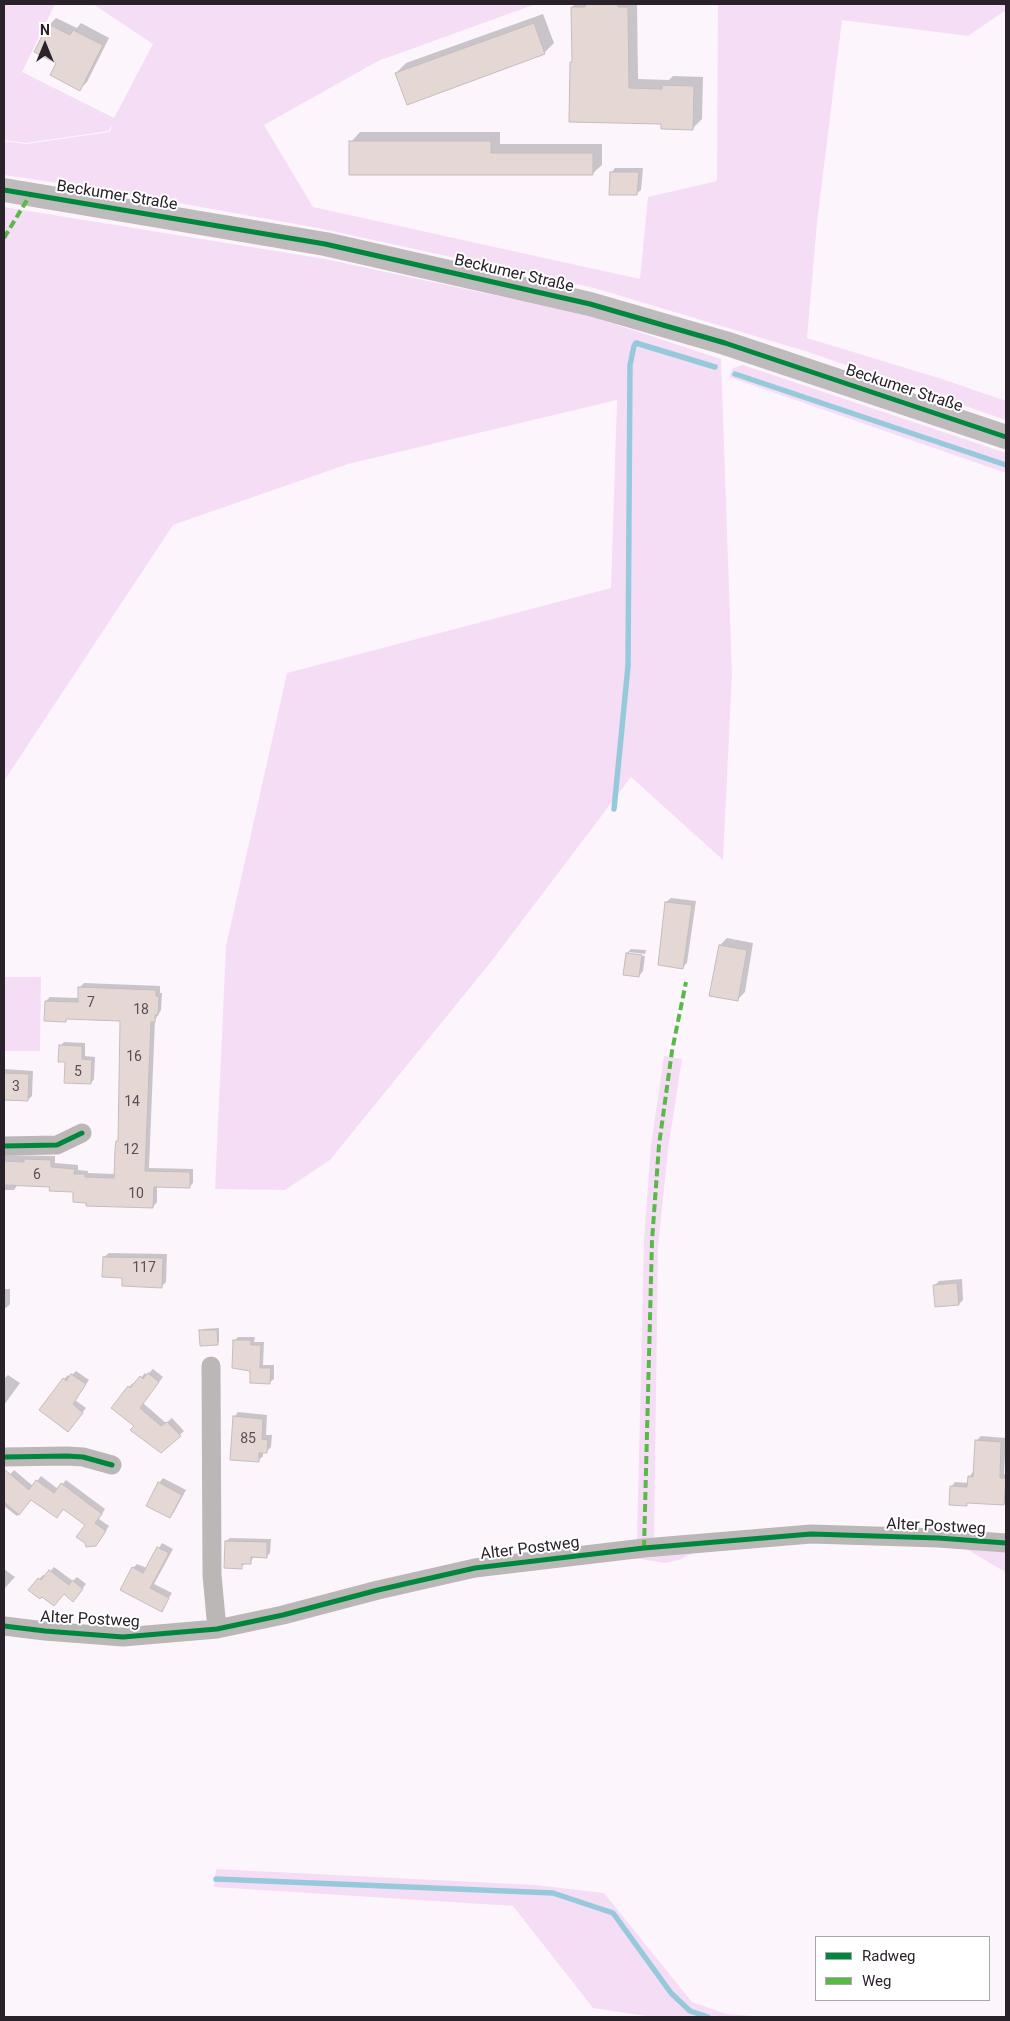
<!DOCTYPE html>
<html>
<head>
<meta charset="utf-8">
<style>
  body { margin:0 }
  #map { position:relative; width:1010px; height:2021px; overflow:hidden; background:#fcf6fc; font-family:Roboto,sans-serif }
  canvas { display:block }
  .frame { position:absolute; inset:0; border:5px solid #2a222a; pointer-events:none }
  .legend { position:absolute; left:815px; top:1936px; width:175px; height:65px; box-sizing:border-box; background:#fff; border:1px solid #aaa7aa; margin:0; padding:6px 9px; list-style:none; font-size:15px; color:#2a222a }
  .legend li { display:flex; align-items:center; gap:10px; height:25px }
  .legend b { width:25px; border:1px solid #aaa7aa }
  .north { position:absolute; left:20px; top:20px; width:50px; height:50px; -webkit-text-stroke:4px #fff; paint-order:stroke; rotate:0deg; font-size:14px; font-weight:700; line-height:20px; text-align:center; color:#2a222a }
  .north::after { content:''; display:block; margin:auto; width:18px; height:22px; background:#2a222a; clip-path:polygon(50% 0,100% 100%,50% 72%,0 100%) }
</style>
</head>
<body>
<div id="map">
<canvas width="1010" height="2021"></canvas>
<div class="frame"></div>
<ul class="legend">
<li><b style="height:6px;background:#00873e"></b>Radweg</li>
<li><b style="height:6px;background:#58b947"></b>Weg</li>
</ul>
<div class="north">N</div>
</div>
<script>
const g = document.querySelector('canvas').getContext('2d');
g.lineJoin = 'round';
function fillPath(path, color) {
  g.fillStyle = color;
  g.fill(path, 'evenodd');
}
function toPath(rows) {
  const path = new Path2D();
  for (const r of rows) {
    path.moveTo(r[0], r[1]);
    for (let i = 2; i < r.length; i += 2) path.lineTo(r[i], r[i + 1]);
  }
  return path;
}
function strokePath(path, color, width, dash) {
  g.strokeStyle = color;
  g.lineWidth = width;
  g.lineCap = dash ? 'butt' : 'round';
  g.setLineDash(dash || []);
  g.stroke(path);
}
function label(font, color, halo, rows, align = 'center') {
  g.font = font + ' Roboto,sans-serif';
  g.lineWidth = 4;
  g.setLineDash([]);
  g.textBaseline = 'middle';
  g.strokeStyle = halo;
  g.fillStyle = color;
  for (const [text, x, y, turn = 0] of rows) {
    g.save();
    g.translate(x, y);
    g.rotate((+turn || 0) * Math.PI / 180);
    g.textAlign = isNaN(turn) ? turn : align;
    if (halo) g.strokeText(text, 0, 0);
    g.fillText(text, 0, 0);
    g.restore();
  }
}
fillPath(toPath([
  [4,4,55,4,22,72,114,118,153,44,93,4,536,4,378,61,264,125,313,207,640,279,648,197,717,181,718,4,1006,4,1006,10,968,36,842,20,817,223,807,338,942,379,1006,401,1006,420,805,351,594,288,318,228,111,191,4,175,4,141,26,144,110,132,113,123,109,131,26,143,4,140],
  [4,207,325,259,587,315,721,359,732,674,723,860,631,777,490,963,330,1160,285,1190,215,1189,226,946,287,673,611,588,617,400,348,464,173,525,4,781],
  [743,365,1006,453,1006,473,729,377,733,368],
  [4,977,41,977,40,1051,4,1051],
  [664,1056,682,1059,668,1150,658,1247,654,1540,637,1542,644,1239,651,1145],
  [705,1547,679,1560,665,1563,628,1557],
  [963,1547,1006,1552,1006,1572,1000,1569],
  [216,1869,535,1885,604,1893,692,2002,726,2014,770,2017,652,2017,593,2008,513,1906,214,1887]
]), '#f6ddf6');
fillPath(toPath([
  [575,4,637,4,638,79,669,80,673,76,703,77,702,119,693,128,662,123,571,63,573,61,572,7],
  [543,14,554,43,544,53,396,73,406,63],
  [56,18,77,28,81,23,109,38,87,82,80,89,58,63,49,25],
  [360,132,500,132,500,144,602,144,602,165,592,174,351,142],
  [615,168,643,168,641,190,636,194,611,173],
  [671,898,696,901,687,963,683,967,666,902],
  [727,938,753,943,745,992,737,1000,720,945],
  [631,949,646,950,645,954,629,952,629,954,645,956,643,971,639,976,627,953],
  [84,983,160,986,160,993,162,993,161,1010,155,1020,149,1168,193,1169,193,1183,189,1187,157,1186,157,1202,153,1207,88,1201,74,1191,51,1186,18,1184,14,1190,4,1190,4,1155,55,1156,55,1163,78,1165,78,1170,88,1171,88,1173,115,1174,119,1140,121,1019,68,1017,65,1020,46,1001,50,997,79,998,80,987],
  [64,1042,85,1043,85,1056,95,1057,94,1079,91,1083,66,1060,60,1046],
  [4,1069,33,1071,32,1096,28,1100,4,1099],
  [109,1253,167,1254,166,1282,162,1286,123,1277,104,1257],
  [962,1279,963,1300,959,1304,934,1286,939,1281],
  [4,1289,10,1289,10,1304,6,1308,4,1308],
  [219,1328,219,1342,217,1344,201,1331,203,1329],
  [238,1337,255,1337,254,1342,264,1342,263,1365,274,1365,274,1379,270,1382,251,1369,234,1341],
  [153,1369,163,1377,143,1403,166,1423,172,1418,184,1431,161,1452,135,1426,129,1387,133,1383,135,1384,145,1373,147,1375],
  [76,1371,89,1380,75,1400,86,1408,71,1427,41,1410,64,1379,68,1375,70,1377],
  [8,1375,20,1383,4,1405,4,1379],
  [238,1412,267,1415,266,1435,272,1435,271,1447,266,1452,263,1452,263,1456,258,1461,234,1417],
  [981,1436,1006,1438,1004,1474,1006,1474,1006,1501,1004,1504,969,1501,966,1504,951,1487,955,1482,969,1483,969,1477,973,1472,976,1441],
  [14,1470,33,1486,41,1476,58,1489,66,1480,105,1509,99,1519,109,1526,100,1540,87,1525,64,1508,61,1512,31,1499,17,1516,4,1506,4,1476,7,1478],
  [163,1478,186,1490,174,1512,170,1517,159,1483],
  [230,1538,271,1539,270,1553,266,1557,254,1556,250,1563,246,1563,241,1567,226,1541],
  [162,1543,173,1549,154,1584,172,1593,161,1610,133,1568,137,1564,147,1568],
  [54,1567,73,1581,77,1577,86,1584,77,1596,64,1593,42,1595,30,1590,43,1575,46,1576],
  [4,1569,15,1577,4,1589]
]), '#0003');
strokePath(toPath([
  [735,374,1006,465],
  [614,809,628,666,630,365,634,346,636,343,715,367],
  [216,1879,553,1893,613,1913,671,1993,690,2011,708,2017]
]), '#96cadb', 5.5);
const building = toPath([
  [585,4,618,4,618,7,628,7,629,88,662,89,662,85,694,86,693,130,661,129,661,124,569,122,570,62,572,62,571,7,585,7,585,4],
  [534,23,545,54,407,105,395,73,534,23],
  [48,24,70,35,73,30,103,45,80,91,50,75,56,63,34,52,48,24],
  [349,141,491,141,491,153,593,153,593,175,349,175,349,141],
  [610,172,639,172,637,195,609,195,610,172],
  [665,902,692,905,683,969,658,965,665,902],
  [719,945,747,950,738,1001,709,996,719,945],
  [626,953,642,955,639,977,623,975,626,953],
  [78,987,156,990,156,996,159,997,158,1015,155,1015,155,1022,151,1022,145,1171,190,1172,190,1188,154,1187,153,1208,86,1206,86,1203,73,1202,73,1192,49,1191,50,1187,4,1185,4,1161,24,1162,24,1159,51,1160,51,1167,75,1169,74,1174,85,1174,85,1177,114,1178,115,1149,116,1141,118,1141,120,1021,66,1019,66,1022,44,1021,45,1001,78,1002,78,987],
  [59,1045,82,1046,82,1059,92,1060,91,1084,64,1083,65,1062,58,1062,59,1045],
  [4,1073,29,1074,28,1101,4,1100,4,1073],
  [103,1257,163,1258,162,1288,122,1286,122,1278,102,1277,103,1257],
  [957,1283,959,1305,935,1307,933,1285,957,1283],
  [199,1330,217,1330,218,1345,200,1346,199,1330],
  [233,1340,251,1340,251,1345,261,1345,260,1368,271,1368,270,1384,250,1383,250,1371,232,1368,233,1340],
  [148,1373,159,1382,140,1408,161,1426,167,1422,181,1436,161,1453,130,1430,134,1426,111,1408,128,1386,130,1388,140,1376,143,1379,148,1373],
  [71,1374,86,1384,73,1404,83,1413,68,1432,39,1410,63,1378,66,1381,71,1374],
  [233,1416,263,1419,262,1439,268,1440,267,1453,259,1453,259,1462,230,1460,233,1416],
  [975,1440,1001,1442,1000,1478,1006,1478,1004,1505,967,1503,967,1506,949,1505,950,1486,967,1487,968,1476,973,1477,975,1440],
  [4,1469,29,1490,36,1480,54,1493,61,1483,102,1514,95,1523,106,1531,96,1546,86,1547,85,1543,76,1537,85,1525,63,1509,57,1518,31,1500,19,1515,4,1502,4,1469],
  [158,1482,182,1495,170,1518,146,1506,158,1482],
  [225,1541,267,1542,267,1558,251,1557,251,1564,242,1564,242,1569,224,1568,225,1541],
  [157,1547,169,1553,150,1588,169,1598,162,1612,120,1590,132,1567,143,1573,157,1547],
  [49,1570,69,1585,72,1580,83,1589,73,1602,64,1594,54,1606,42,1597,40,1599,28,1590,38,1578,41,1580,49,1570]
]);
fillPath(building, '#e5d7d4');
strokePath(building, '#c4bdbd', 1);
strokePath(toPath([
  [4,1146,57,1145,82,1133],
  [211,1366,212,1575,217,1629],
  [4,1457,67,1456,83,1457,112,1465],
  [4,1626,45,1631,123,1637,217,1629,283,1615,378,1590,475,1568,644,1548,811,1534,938,1538,1006,1543]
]), '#bbb7b6', 19);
strokePath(toPath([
  [4,190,325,244,590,304,725,343,1006,437]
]), '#bfbabb', 24);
strokePath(toPath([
  [4,238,30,195],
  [644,1548,652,1241,659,1145,672,1051,686,982]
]), '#58b947', 4, [8, 4]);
strokePath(toPath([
  [4,190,325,244,590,304,725,343,1006,437],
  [4,1146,57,1145,82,1133],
  [4,1457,67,1456,83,1457,112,1465],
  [4,1626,45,1631,123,1637,217,1629,283,1615,378,1590,475,1568,644,1548,811,1534,938,1538,1006,1543]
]), '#00873e', 5);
label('14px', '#594f54', null, [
  ["7",91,1003],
  ["18",141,1010],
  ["16",134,1057],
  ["5",78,1072],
  ["3",16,1087],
  ["14",132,1102],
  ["12",131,1150],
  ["6",37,1175],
  ["10",136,1194],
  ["117",144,1268],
  ["85",248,1439]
]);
label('16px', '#2a222a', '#fff', [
  ["Beckumer Straße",117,196,9],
  ["Beckumer Straße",514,274,13],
  ["Beckumer Straße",904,389,18],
  ["Alter Postweg",936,1527,3],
  ["Alter Postweg",530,1549,-7],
  ["Alter Postweg",90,1620,3]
]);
</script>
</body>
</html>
